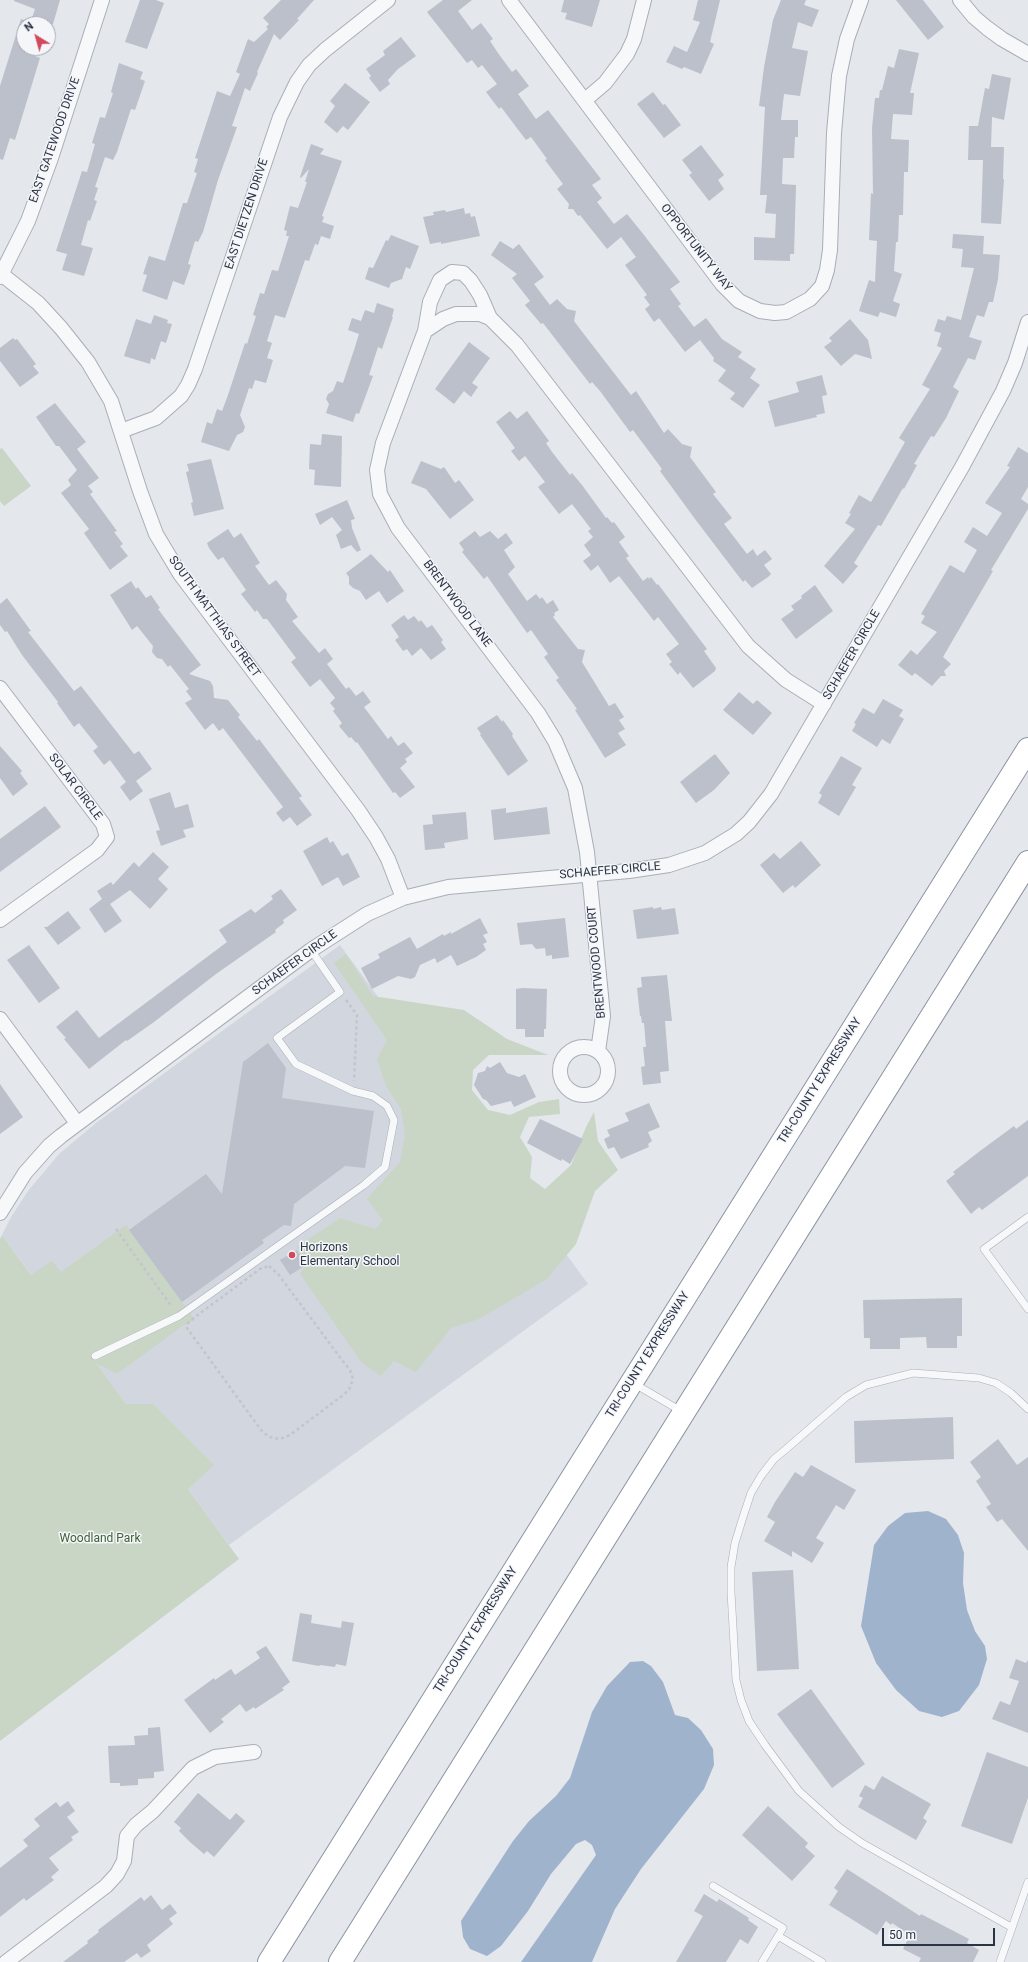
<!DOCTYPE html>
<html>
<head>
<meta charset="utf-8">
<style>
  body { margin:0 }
  #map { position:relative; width:1028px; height:1962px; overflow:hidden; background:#e4e7ec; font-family:Roboto,sans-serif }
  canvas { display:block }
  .north { position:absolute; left:16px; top:16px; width:40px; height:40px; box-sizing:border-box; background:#f4f6f9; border:1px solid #a4a8b1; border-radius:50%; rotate:323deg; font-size:11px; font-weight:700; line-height:16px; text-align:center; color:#2b3445 }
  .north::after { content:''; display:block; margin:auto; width:14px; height:18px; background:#d1495b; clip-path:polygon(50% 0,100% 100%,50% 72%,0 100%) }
  .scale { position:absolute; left:882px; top:1928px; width:113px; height:18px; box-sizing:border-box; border:2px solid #2b3445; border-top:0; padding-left:5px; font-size:12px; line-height:14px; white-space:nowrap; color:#2b3445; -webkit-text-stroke:3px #f4f6f9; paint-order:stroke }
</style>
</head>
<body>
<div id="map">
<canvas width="1028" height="1962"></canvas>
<div class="north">N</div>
<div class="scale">50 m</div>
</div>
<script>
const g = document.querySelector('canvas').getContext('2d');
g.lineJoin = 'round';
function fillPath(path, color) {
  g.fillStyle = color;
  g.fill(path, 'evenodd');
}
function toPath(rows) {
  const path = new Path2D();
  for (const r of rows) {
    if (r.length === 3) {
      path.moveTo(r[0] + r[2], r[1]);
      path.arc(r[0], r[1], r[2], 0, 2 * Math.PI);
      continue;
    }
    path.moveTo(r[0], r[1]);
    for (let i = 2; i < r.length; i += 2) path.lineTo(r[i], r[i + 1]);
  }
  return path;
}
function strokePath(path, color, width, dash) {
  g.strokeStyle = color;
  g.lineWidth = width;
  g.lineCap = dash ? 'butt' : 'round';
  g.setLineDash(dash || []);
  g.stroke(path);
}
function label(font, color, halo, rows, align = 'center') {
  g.font = font + ' Roboto,sans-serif';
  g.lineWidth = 3;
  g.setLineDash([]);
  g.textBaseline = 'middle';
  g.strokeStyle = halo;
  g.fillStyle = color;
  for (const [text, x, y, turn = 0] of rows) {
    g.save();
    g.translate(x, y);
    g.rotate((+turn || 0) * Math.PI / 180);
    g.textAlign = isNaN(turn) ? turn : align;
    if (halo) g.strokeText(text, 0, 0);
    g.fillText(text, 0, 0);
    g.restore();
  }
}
fillPath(toPath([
  [340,945,588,1284,229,1545,2,1235,11,1217,28,1191,59,1154,96,1123]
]), '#d2d6de');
fillPath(toPath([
  [2,448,31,486,4,506,0,501,0,449],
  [346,954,373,996,464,1010,507,1039,548,1055,489,1055,473,1070,472,1090,488,1110,510,1115,539,1102,559,1099,560,1114,529,1117,520,1137,532,1157,530,1178,545,1189,571,1165,586,1127,594,1112,598,1141,618,1170,595,1191,576,1244,547,1279,479,1319,451,1328,416,1372,394,1361,381,1376,362,1363,300,1274,306,1264,297,1247,340,1218,376,1229,383,1220,367,1199,400,1162,405,1134,401,1109,386,1086,377,1059,387,1040,334,963],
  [126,1225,195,1320,181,1327,117,1374,96,1363,126,1404,153,1404,214,1465,188,1489,239,1559,0,1741,0,1239,2,1235,31,1275,52,1261,61,1272]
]), '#c9d6c5');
fillPath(toPath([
  [928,1511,946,1519,958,1535,964,1553,963,1583,967,1610,975,1631,985,1646,987,1659,979,1685,959,1711,942,1717,919,1711,896,1690,876,1663,861,1626,874,1545,888,1526,905,1513],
  [643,1661,651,1666,663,1682,675,1715,688,1718,701,1730,713,1749,714,1765,704,1789,641,1869,615,1909,592,1962,521,1962,596,1855,592,1845,585,1840,576,1844,551,1874,528,1911,501,1946,487,1956,470,1949,463,1937,461,1921,513,1841,529,1821,556,1796,570,1778,592,1712,607,1686,630,1662]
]), '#9fb4cc');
fillPath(toPath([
  [14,0,60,0,53,24,30,24,35,9,14,1],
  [140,0,156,0,164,3,147,49,125,42],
  [281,0,314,0,297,19,299,20,280,40,274,34,257,72,258,73,250,91,245,88,232,126,237,127,218,180,203,232,198,242,195,241,188,264,191,265,184,285,173,281,167,300,142,291,147,275,143,274,149,256,165,261,183,203,187,203,197,173,194,172,198,159,195,158,217,91,230,96,240,74,236,72,248,39,254,42,268,29,266,27,269,24,263,18],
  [443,0,472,0,458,11,472,30,481,23,493,39,490,41,498,53,512,72,516,69,529,86,518,94,536,119,548,110,601,179,592,185,602,198,597,202,614,224,627,214,644,235,680,282,670,289,681,304,678,306,694,327,706,318,722,339,742,352,738,357,756,369,750,378,760,385,743,408,730,399,735,393,718,381,726,370,713,361,714,358,700,340,685,352,659,318,654,322,645,309,650,305,644,297,647,295,625,265,636,257,621,237,607,249,580,215,578,216,573,209,568,209,569,204,557,189,563,184,545,160,547,159,531,137,526,140,501,107,499,109,486,92,497,84,482,65,478,68,472,60,467,63,427,12],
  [564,0,600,0,592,27,565,19,567,13,561,12],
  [698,0,720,0,710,42,714,44,701,74,684,67,682,69,666,62,674,46,687,52,700,22,693,20],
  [781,0,806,0,804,5,819,10,812,27,798,22,792,48,808,51,800,96,784,94,781,120,798,120,798,137,795,137,794,158,783,158,782,184,796,185,794,254,790,254,790,261,754,260,754,237,775,238,776,214,765,213,767,195,760,195,765,107,759,106,764,67,773,20],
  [896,0,923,0,944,27,928,40],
  [21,19,24,20,24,48,38,48,35,56,40,58,15,140,10,138,3,160,0,159,0,86],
  [401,37,416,56,398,69,388,80,390,84,380,92,369,78,371,76,366,69,385,55,383,51],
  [899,49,919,53,910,93,914,93,912,115,893,114,891,139,909,140,908,172,904,172,903,215,899,215,898,242,896,242,894,271,902,274,893,301,900,304,896,317,880,312,878,317,859,311,869,280,875,282,877,241,869,240,871,193,873,194,872,128,875,98,879,98,880,90,882,90,888,66,894,68],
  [119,63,143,72,140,79,145,81,135,110,131,109,117,152,113,160,105,157,95,187,98,188,94,200,97,201,90,221,88,220,81,245,93,248,84,276,62,270,67,254,56,251,82,171,87,172,95,144,92,143,100,117,105,118,113,93,111,92],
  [992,74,1011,78,1004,120,992,117,991,147,1004,147,1003,179,1004,179,1001,224,981,223,983,160,968,160,969,126,978,126,985,88,989,89],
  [345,83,370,102,348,130,343,126,337,133,324,122,335,106,330,101],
  [653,92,663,105,665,104,681,125,664,138,637,104],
  [311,144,324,149,320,154,342,161,322,216,324,217,322,222,334,226,330,239,321,236,318,245,315,244,309,261,305,260,285,318,275,315,267,341,272,343,267,358,273,360,266,383,255,380,252,389,249,388,240,415,245,427,243,432,237,435,229,451,201,442,207,422,212,424,217,409,222,411,228,395,245,343,247,344,256,316,253,315,260,293,264,294,272,270,278,271,289,236,286,236,287,231,284,230,290,206,298,208,307,182,305,182,309,169,301,178,300,177],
  [701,145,724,175,718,180,724,189,709,201,689,175,692,173,682,160],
  [464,208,465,214,470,213,471,217,475,216,480,236,441,244,441,242,430,244,423,217,434,215,433,212,445,210,446,212],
  [953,234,984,236,983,254,1000,255,998,279,993,302,989,302,984,317,977,315,969,337,982,341,975,360,968,358,953,387,959,391,946,418,934,437,931,436,914,464,917,465,904,489,903,488,881,526,878,525,854,563,858,566,843,584,824,566,855,529,845,523,851,514,849,513,859,495,871,502,905,442,899,438,930,389,922,385,942,348,937,346,941,333,934,331,938,319,945,321,947,316,961,320,974,268,961,267,963,249,952,248],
  [391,235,419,246,410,269,406,267,402,279,391,283,389,288,365,279,369,267,373,268,386,240,388,241],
  [500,241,513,249,519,244,544,277,534,284,550,305,557,299,567,309,576,311,574,321,580,329,631,395,636,391,664,433,668,429,682,444,692,447,690,457,716,492,713,494,732,518,724,524,747,554,753,549,757,556,765,550,772,559,764,565,771,574,768,577,752,588,745,580,743,582,695,519,660,471,662,469,633,430,630,432,600,391,592,382,590,384,543,323,541,324,525,305,530,301,512,278,517,274,491,255],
  [377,303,394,309,392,317,393,317,382,349,378,347,369,375,373,376,359,414,356,413,353,422,326,413,329,404,326,399,328,394,333,391,337,381,343,383,354,350,359,334,348,330,352,318,361,321,365,310,374,313],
  [154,315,168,320,167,323,172,324,166,343,161,341,155,360,151,358,150,364,124,356,136,319,151,324],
  [850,319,868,340,872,359,855,354,841,366,824,347,832,341,829,338],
  [13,338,15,340,17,339,36,364,33,366,39,373,20,387,0,361,0,348],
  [469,342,490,358,472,383,478,387,471,397,464,391,454,404,435,389],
  [822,375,827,395,822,396,825,413,816,415,817,417,775,427,768,401,799,392,796,382],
  [55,403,86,442,77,449,99,478,88,486,93,492,90,494,117,531,114,532,123,544,120,546,128,556,110,570,84,533,89,529,61,493,71,485,68,480,77,470,59,446,56,446,36,417],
  [510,411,517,419,527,411,549,441,546,443,552,452,570,475,572,473,582,485,606,518,607,517,612,523,614,522,625,537,619,542,629,556,626,558,643,581,648,577,649,579,651,577,657,585,658,584,707,649,704,651,716,668,715,671,693,688,680,672,678,675,669,664,672,662,666,654,679,644,658,617,654,621,619,576,610,583,598,565,591,571,583,561,591,555,584,545,593,537,588,531,591,529,572,504,559,514,538,487,545,482,525,456,519,461,511,451,515,448,496,422],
  [322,434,342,436,341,487,314,485,315,470,309,469,310,444,321,445],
  [1018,447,1028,453,1028,487,1021,499,1028,504,1028,509,991,570,993,571,943,657,951,664,944,671,946,676,941,676,932,686,915,673,912,676,898,665,911,650,917,655,937,632,921,623,925,616,921,614,950,565,964,573,977,550,964,542,973,527,987,536,1002,513,985,503,1010,467,1007,466],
  [211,459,224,509,194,516,191,503,193,502,186,472,189,471,187,464],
  [421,461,441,469,444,467,455,483,459,480,474,500,450,519,426,489,411,483],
  [347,500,355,519,351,520,352,528,361,550,357,552,351,545,341,549,336,535,342,530,332,517,320,525,315,514],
  [228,529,234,538,241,533,260,563,255,566,269,585,276,580,287,594,286,600,298,617,292,621,319,653,325,648,333,659,327,664,346,689,349,687,356,696,363,691,371,702,364,707,388,739,391,736,398,746,404,742,413,753,405,759,407,762,400,768,415,787,400,798,395,792,393,793,357,742,356,743,351,737,349,738,339,726,342,723,333,711,335,709,330,703,335,698,320,679,310,687,291,662,296,658,267,619,263,619,257,610,255,612,241,594,246,590,223,557,218,560,209,548,207,543],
  [475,531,480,537,490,531,498,539,506,533,513,543,504,550,515,567,508,574,527,601,536,594,540,599,542,597,547,604,553,600,559,610,554,613,555,615,553,617,578,649,585,650,582,662,609,706,615,703,624,717,619,720,625,729,618,733,626,745,605,758,575,710,577,709,556,680,559,678,544,657,548,654,531,630,527,633,487,576,484,579,462,552,464,550,459,543],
  [371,554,388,572,390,570,404,591,387,603,379,591,366,600,360,591,353,588,349,584,349,577,346,573],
  [131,581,136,589,138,587,146,598,151,595,160,608,158,609,201,665,189,674,210,681,213,686,214,698,228,700,240,715,238,717,257,741,259,739,302,796,299,798,312,815,297,826,290,817,283,822,276,813,283,807,223,728,219,731,213,723,205,730,185,703,192,699,186,691,189,689,170,665,168,667,162,659,157,658,152,652,153,646,137,626,132,630,110,595],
  [815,585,833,611,796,639,781,619,794,610,791,606,802,598,801,596],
  [7,598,31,631,28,632,74,691,81,686,134,754,139,751,152,769,136,781,143,791,130,801,120,787,126,782,110,760,104,765,93,751,98,747,79,723,74,727,57,703,58,702,22,655,7,631,5,632,0,625,0,604],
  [404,615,408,620,414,616,419,622,421,620,427,628,432,625,443,640,441,642,446,649,431,660,421,648,412,656,407,649,403,651,395,640,399,637,391,625],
  [739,692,753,704,757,700,772,713,753,735,723,710],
  [883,699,903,710,899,716,904,719,890,744,882,739,877,747,852,731,856,724,854,723,863,708,874,714],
  [497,715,502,722,503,720,513,734,512,736,528,761,508,776,480,735,481,734,477,728],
  [0,746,22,771,20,773,28,784,13,796,0,778],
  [715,754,730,773,714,790,696,803,680,782],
  [841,756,862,768,852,785,856,787,839,816,818,803,822,795,819,793],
  [170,792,175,808,188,804,194,827,183,830,186,837,161,846,156,831,160,830,149,799],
  [45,806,61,827,0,872,0,839],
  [547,807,550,834,494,840,491,810,506,808,506,813],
  [466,812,468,839,444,843,445,848,425,850,423,825,433,824,432,815],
  [327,837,330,843,333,841,342,856,348,853,360,877,343,886,338,877,322,886,303,851],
  [801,841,821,865,795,888,793,885,783,893,760,865,774,853,780,859],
  [153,852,169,867,158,879,168,889,150,909,130,890,110,904,122,921,105,933,89,909,102,899,97,891,111,882,113,885,134,862,139,867],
  [281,889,297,910,283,920,284,923,275,930,276,932,216,974,154,1022,127,1041,126,1040,89,1069,64,1039,66,1038,56,1027,77,1010,99,1038,227,942,219,930,251,909,255,913,273,899,271,896],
  [653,907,653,909,661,907,662,910,675,908,679,934,637,939,633,910],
  [68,911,81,928,58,945,44,927,47,927],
  [480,918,488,933,483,935,487,942,483,944,486,950,476,957,457,966,451,955,437,963,435,958,420,965,415,977,411,979,398,976,372,989,361,968,380,958,378,954,410,937,417,949,443,934,444,936,451,932,451,934],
  [565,918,569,957,552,959,552,955,546,956,545,948,536,949,532,944,520,945,517,923],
  [29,945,60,988,39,1003,7,960],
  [667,975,672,1021,665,1021,669,1071,660,1072,661,1083,643,1085,641,1067,645,1066,643,1047,646,1047,644,1023,642,1023,641,1016,640,1016,637,988,642,987,641,977],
  [522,988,547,989,546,1029,544,1029,544,1037,525,1037,525,1029,516,1029,516,989],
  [268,1043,286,1068,282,1098,374,1111,365,1168,345,1166,294,1204,291,1226,284,1225,262,1240,264,1243,182,1302,129,1230,206,1174,222,1194,243,1062],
  [500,1062,507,1073,519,1077,525,1074,536,1097,514,1107,511,1101,491,1106,486,1100,483,1099,474,1085,478,1073,485,1071,487,1066,490,1068],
  [0,1084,23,1117,0,1134],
  [649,1103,660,1127,648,1132,652,1141,648,1144,649,1147,621,1159,614,1147,608,1149,604,1139,610,1136,607,1130,629,1121,625,1113],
  [540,1119,583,1139,570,1164,562,1159,561,1161,527,1143],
  [1028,1120,1028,1176,982,1210,979,1207,971,1214,946,1181,955,1174,953,1172,980,1151,1014,1126,1016,1129],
  [297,1250,306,1265,290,1275,280,1260],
  [962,1298,962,1336,957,1336,957,1348,927,1348,926,1337,900,1338,900,1349,870,1349,870,1338,864,1338,863,1300],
  [953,1417,954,1459,855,1463,854,1421],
  [998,1439,1017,1465,1028,1457,1028,1551,1002,1519,997,1522,986,1507,991,1504,976,1481,981,1477,970,1462],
  [811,1465,856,1490,844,1510,836,1505,816,1538,824,1543,812,1563,792,1551,792,1557,764,1541,775,1522,767,1517,775,1502,795,1472,803,1477],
  [793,1570,799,1669,757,1671,752,1572],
  [300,1613,312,1615,311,1623,341,1628,342,1621,354,1623,346,1666,336,1664,335,1667,320,1665,319,1666,292,1661],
  [266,1646,290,1682,282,1688,284,1690,255,1709,254,1707,246,1712,240,1704,221,1719,224,1722,210,1733,184,1700,214,1678,215,1680,231,1669,235,1675,260,1658,256,1652],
  [1016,1659,1026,1663,1028,1660,1028,1733,992,1719,1000,1701,1010,1705,1019,1681,1009,1678],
  [811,1689,865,1764,832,1788,777,1714],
  [160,1727,164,1771,154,1772,154,1778,138,1779,138,1785,120,1786,120,1783,110,1783,108,1746,135,1745,134,1736,148,1735,148,1728],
  [987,1752,1028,1767,1028,1798,1012,1844,961,1826],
  [882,1776,931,1804,923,1818,927,1821,916,1840,858,1807,863,1798,859,1796,865,1785,874,1790],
  [198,1793,230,1820,236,1813,245,1821,214,1857,207,1851,204,1854,190,1842,179,1831,181,1828,174,1822],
  [68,1801,75,1811,67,1817,79,1832,71,1837,73,1840,49,1858,59,1870,51,1877,54,1880,26,1901,24,1898,0,1917,0,1868,28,1846,23,1840,40,1826,34,1819,56,1802,60,1807],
  [768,1806,808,1843,805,1847,815,1856,792,1881,742,1835],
  [847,1869,920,1916,921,1914,969,1939,967,1943,979,1950,973,1962,919,1962,921,1958,903,1949,910,1935,892,1923,891,1925,886,1921,877,1935,829,1905,838,1891,834,1888],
  [704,1894,717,1902,719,1899,749,1918,748,1920,758,1927,748,1944,740,1939,726,1962,676,1962,703,1916,694,1911],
  [151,1895,162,1910,170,1904,177,1913,169,1919,173,1924,147,1945,151,1951,141,1958,137,1953,124,1962,63,1962,88,1943,87,1941,99,1932,98,1930,141,1897,144,1901]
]), '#bbc0ca');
const service = toPath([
  [1028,1217,984,1249,1028,1309],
  [95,1356,179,1316,364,1185,385,1167,394,1120,387,1106,373,1096,353,1091,296,1064,277,1038,340,992,311,950],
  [633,1383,681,1411],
  [713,1886,783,1928,762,1962],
  [1011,1927,862,1843,839,1827,799,1791,765,1745,749,1721,741,1700,736,1680,731,1592,731,1567,735,1543,743,1517,751,1493,761,1476,774,1459,785,1450,846,1397,866,1385,913,1373,979,1378,996,1383,1011,1393,1028,1409],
  [778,1936,822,1962],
  [1000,1962,1028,1882]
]);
const minor = toPath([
  [509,0,722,284,739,301,760,311,775,313,786,312,810,299,822,286,827,270,830,250,834,133,839,76,847,39,861,0],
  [960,0,974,17,987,28,1002,39,1028,54],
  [585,100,605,83,627,54,634,39,644,0],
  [0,273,38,303,61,328,88,362,111,401,140,491,156,534,180,574,358,810,376,837,388,859,403,898],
  [0,277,28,221,51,158,102,0],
  [425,331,443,319,456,314,480,314,490,318],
  [121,431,156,418,181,396,188,385,195,369,280,117,297,82,309,65,325,50,388,0],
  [0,688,103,824,107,837,97,850,0,920],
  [0,1019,77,1123],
  [584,1071,24],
  [598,1051,603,1016,587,852,575,788,555,741,538,713,398,528,380,494,377,470,383,443,425,331,430,302,440,280,452,272,463,273,471,281,480,295,490,318,517,345,748,646,786,680,824,704],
  [0,1213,25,1173,49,1146,61,1136,311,950,367,914,403,898,448,887,629,871,669,865,705,853,736,834,749,822,771,794,962,467,1003,391,1015,363,1028,322],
  [6,1962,106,1886,117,1874,124,1861,127,1836,136,1825,153,1811,193,1768,215,1757,254,1752]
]);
const motorway = toPath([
  [269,1962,1028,749],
  [340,1962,1028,862]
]);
strokePath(service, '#a9aeb7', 8);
strokePath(minor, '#a9aeb7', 16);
strokePath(motorway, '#8b94a3', 24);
strokePath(toPath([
  [346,1000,357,1015,354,1081],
  [116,1229,172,1307],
  [269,1266,278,1274,342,1360,350,1370,353,1379,349,1390,342,1396,290,1435,280,1439,269,1437,261,1430,187,1328,188,1323,195,1317,260,1269,269,1266]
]), '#c2c5cb', 2.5, [3, 3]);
strokePath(service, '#f7f8fa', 7);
strokePath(minor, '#f7f8fa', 14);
strokePath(motorway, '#fff', 22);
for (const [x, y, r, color] of [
  [292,1255,4,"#d1495b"]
]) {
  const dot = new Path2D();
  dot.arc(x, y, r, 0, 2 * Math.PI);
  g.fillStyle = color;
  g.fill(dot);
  strokePath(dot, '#f4f6f9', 1.5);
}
label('12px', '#2b3445', '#f4f6f9', [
  ["EAST GATEWOOD DRIVE",55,140,-71],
  ["EAST DIETZEN DRIVE",247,214,-72],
  ["OPPORTUNITY WAY",696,248,52],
  ["BRENTWOOD LANE",457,604,53],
  ["SOUTH MATTHIAS STREET",214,617,54],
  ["SCHAEFER CIRCLE",852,655,-60],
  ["SOLAR CIRCLE",75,787,53],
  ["SCHAEFER CIRCLE",610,871,-5],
  ["BRENTWOOD COURT",597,962,-95],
  ["SCHAEFER CIRCLE",295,963,-36],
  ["TRI-COUNTY EXPRESSWAY",820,1081,-58],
  ["TRI-COUNTY EXPRESSWAY",648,1355,-58],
  ["TRI-COUNTY EXPRESSWAY",476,1630,-58]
]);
label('12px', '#2b3445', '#f4f6f9', [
  ["Horizons",300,1248],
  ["Elementary School",300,1262]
], 'left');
label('12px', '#3f6138', '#f4f6f9', [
  ["Woodland Park",100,1539]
]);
</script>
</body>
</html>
